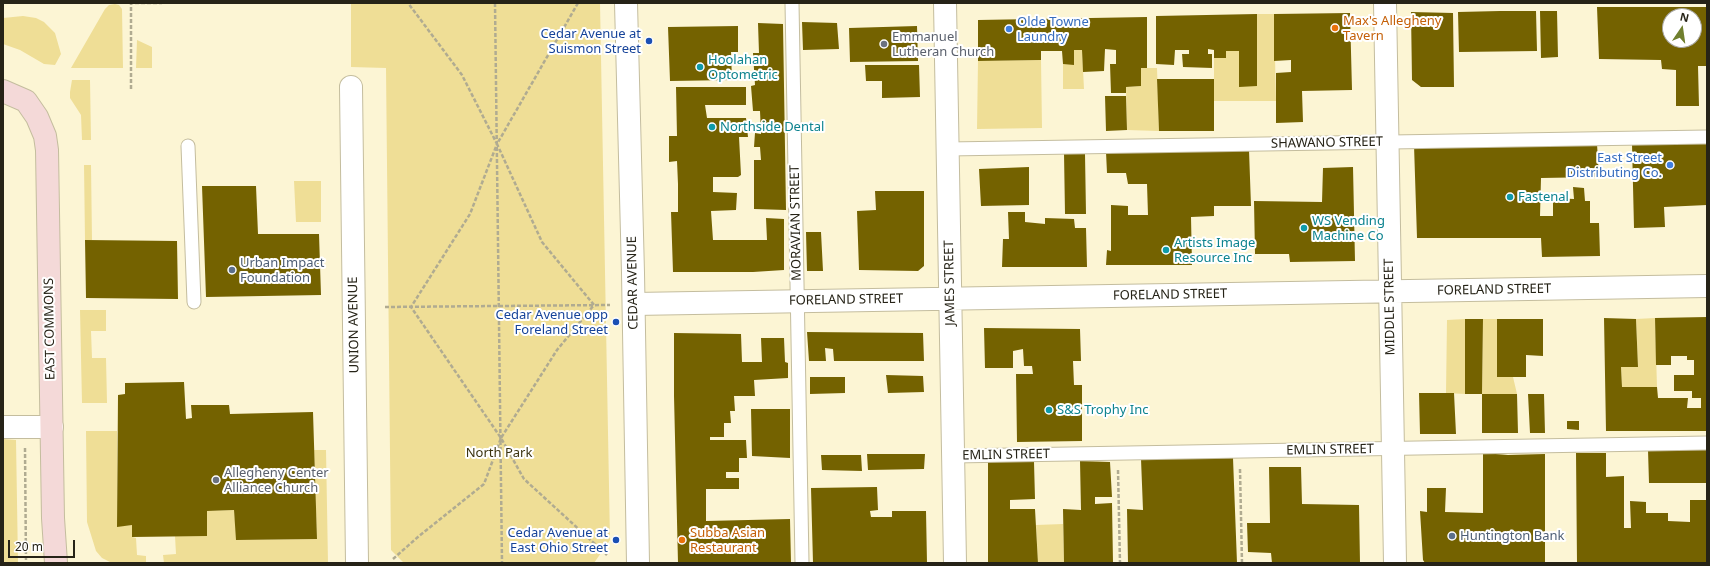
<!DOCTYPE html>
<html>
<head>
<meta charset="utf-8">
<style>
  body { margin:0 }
  #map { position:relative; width:1710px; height:566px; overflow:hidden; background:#fcf5d4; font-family:"Noto Sans",sans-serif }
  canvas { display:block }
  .frame { position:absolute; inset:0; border:4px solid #262317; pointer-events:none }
  .north { position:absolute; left:1662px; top:8px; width:40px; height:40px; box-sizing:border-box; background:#fff; border:1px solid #a8a7a2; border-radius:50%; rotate:13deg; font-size:11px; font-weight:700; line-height:16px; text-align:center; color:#262317 }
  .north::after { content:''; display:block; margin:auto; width:14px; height:18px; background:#707f2e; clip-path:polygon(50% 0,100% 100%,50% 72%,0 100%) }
  .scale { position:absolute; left:8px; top:540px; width:67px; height:18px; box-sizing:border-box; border:2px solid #262317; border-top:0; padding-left:5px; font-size:12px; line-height:14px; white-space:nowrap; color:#262317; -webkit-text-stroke:3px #fff; paint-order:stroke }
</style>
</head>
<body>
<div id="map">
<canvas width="1710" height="566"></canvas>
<div class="frame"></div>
<div class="north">N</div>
<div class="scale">20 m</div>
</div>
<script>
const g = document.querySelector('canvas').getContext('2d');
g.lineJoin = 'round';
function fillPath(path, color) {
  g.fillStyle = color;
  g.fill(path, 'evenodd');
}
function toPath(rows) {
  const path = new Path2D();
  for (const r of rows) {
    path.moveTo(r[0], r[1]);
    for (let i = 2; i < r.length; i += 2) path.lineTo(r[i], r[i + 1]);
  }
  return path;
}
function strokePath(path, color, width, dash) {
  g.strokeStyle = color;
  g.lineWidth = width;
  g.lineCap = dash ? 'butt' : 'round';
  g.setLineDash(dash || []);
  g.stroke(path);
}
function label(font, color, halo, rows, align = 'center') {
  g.font = font + ' "Noto Sans",sans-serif';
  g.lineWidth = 4;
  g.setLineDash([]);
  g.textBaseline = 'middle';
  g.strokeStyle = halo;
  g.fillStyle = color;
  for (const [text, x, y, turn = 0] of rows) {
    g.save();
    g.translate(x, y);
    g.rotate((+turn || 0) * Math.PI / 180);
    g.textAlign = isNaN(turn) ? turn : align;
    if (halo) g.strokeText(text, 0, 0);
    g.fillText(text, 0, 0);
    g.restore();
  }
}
fillPath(toPath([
  [351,3,600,3,610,540,594,563,404,563,391,550,386,68,351,67],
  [115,4,119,5,122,9,123,68,71,68,105,9,109,5],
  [1257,14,1274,14,1276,101,1214,101,1214,58,1225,58,1226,51,1239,51,1239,87],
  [23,16,36,18,44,22,55,33,61,54,55,65,44,64,20,50,3,44,3,18],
  [137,40,152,47,152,68,136,68],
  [1074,50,1082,50,1084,89,1063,89,1063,64,1074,64],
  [1041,60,1042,128,977,129,978,61],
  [1141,68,1157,68,1159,131,1127,130,1126,87,1141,86],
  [72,80,90,80,91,140,82,140,81,115,70,98,70,92],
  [84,165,91,165,92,240,85,240],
  [294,181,321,181,321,222,296,222],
  [80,310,106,310,106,331,91,331,92,358,106,358,107,403,82,403],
  [1655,318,1657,387,1622,387,1621,367,1638,367,1636,319],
  [1465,319,1465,394,1446,393,1447,320],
  [1483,319,1497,319,1497,377,1513,377,1517,394,1482,394],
  [86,431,117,431,117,526,132,525,132,537,136,538,137,555,146,556,146,563,112,563,102,558,96,551,87,522],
  [3,439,16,440,18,563,3,563],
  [314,450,326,450,328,563,164,563,163,555,176,554,175,536,207,535,207,511,234,510,237,540,317,539],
  [1063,524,1064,563,1038,563,1036,525]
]), '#efde96');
fillPath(toPath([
  [1597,7,1707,7,1707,66,1698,66,1699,106,1676,106,1676,70,1662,69,1661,60,1599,59],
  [1670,16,1694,16,1694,40,1670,40],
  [1500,11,1536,11,1537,51,1459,52,1458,12],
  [1540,11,1557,11,1558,57,1541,58],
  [1411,12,1453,13,1454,87,1421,87,1412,80],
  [1350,13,1352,90,1302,91,1303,122,1276,123,1276,73,1291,72,1291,60,1274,61,1274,14],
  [1257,14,1257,86,1239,87,1239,51,1226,51,1226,58,1214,58,1214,50,1208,49,1208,54,1212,54,1212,68,1183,67,1182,54,1189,54,1189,50,1175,50,1174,65,1156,64,1156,16],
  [1147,17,1147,68,1141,68,1141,86,1126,87,1126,93,1111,93,1110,64,1116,64,1116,50,1105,49,1104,71,1083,72,1082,50,1074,50,1074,65,1063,64,1062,51,1041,51,1041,60,978,61,978,20],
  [802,22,837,23,839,49,803,50],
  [758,23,783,24,786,210,754,209,754,160,761,160,760,147,754,147,755,133,761,134,760,111,753,111,751,86,755,85,753,53,759,53],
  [738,26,738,52,731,52,732,80,670,81,668,27],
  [917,26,918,61,850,62,849,28],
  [865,65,919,65,920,97,882,98,882,81,866,81],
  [1157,79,1214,79,1214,131,1159,131],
  [676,87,746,87,746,105,705,105,707,118,746,118,748,137,739,137,741,175,738,177,713,177,713,192,737,193,736,210,711,211,713,240,767,240,766,218,784,219,784,270,753,272,673,272,671,212,678,212,678,184,677,161,669,162,669,136,677,136],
  [1105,96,1126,96,1127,130,1106,131],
  [1707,142,1707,205,1664,207,1665,227,1634,228,1632,144],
  [1597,144,1599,177,1541,178,1540,216,1553,216,1553,198,1574,199,1573,187,1584,188,1585,201,1590,201,1590,223,1599,223,1600,256,1542,257,1541,238,1417,238,1414,145],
  [1249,150,1251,206,1214,206,1214,216,1191,217,1192,265,1106,265,1107,250,1111,251,1111,205,1128,206,1128,215,1148,215,1147,184,1128,184,1126,173,1107,173,1106,152],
  [1064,153,1085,154,1086,214,1065,214],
  [1029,167,1029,205,981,206,979,169],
  [1353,167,1355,261,1290,262,1289,254,1255,254,1254,201,1322,202,1323,168],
  [202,186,256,186,258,234,319,234,321,295,206,297],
  [875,191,924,191,924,266,918,271,859,270,857,211,876,210],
  [1008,212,1025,212,1025,222,1045,224,1045,218,1074,219,1075,228,1086,228,1087,267,1002,267,1003,239,1009,239],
  [806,232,821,232,823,271,807,271],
  [85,240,177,241,178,299,86,298],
  [1707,317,1707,431,1606,431,1604,318,1636,319,1638,367,1621,367,1622,387,1657,387,1658,398,1688,398,1687,408,1701,408,1701,398,1692,398,1692,391,1674,391,1674,375,1694,375,1694,360,1687,360,1687,356,1671,356,1671,365,1656,365,1655,318],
  [1465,319,1483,319,1482,394,1465,394],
  [1497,319,1543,319,1543,356,1526,355,1526,377,1497,377],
  [984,328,1080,329,1081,361,1073,361,1074,385,1082,385,1082,441,1017,442,1016,374,1033,374,1032,366,1024,366,1023,349,1013,351,1013,368,985,368],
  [807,332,923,333,924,361,834,361,833,349,825,348,826,361,809,361],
  [674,333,741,334,742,362,762,362,761,338,784,338,785,362,788,363,788,378,754,380,755,396,734,396,735,411,730,411,731,423,724,423,724,437,710,437,710,440,746,440,747,458,739,458,739,472,726,472,726,478,739,478,739,489,706,489,706,521,790,519,791,563,678,563,674,396],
  [886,375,923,376,924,392,888,393],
  [810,377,845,377,845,393,810,394],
  [184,382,186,419,192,418,191,405,229,405,230,414,313,412,317,539,236,540,234,510,207,511,207,536,132,537,132,525,117,527,118,395,125,394,125,383],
  [1419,393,1454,393,1456,434,1420,434],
  [1482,394,1517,394,1518,433,1482,433],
  [1528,394,1544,394,1545,433,1530,433],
  [751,409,790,409,790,458,752,456],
  [1567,421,1579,421,1579,430,1567,429],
  [1648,450,1707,450,1707,483,1649,483],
  [1483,453,1508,455,1545,454,1545,563,1425,563,1423,560,1420,511,1427,512,1427,488,1446,488,1445,512,1483,513],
  [1576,453,1606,453,1606,477,1624,476,1624,528,1631,528,1630,501,1646,502,1646,513,1668,513,1668,521,1690,522,1690,500,1707,500,1707,563,1577,563],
  [867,454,925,454,924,469,868,470],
  [821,455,861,455,862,471,822,470],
  [1233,458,1237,563,1128,563,1127,509,1143,510,1141,459],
  [1080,461,1110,462,1112,497,1095,497,1095,504,1112,503,1113,563,1064,563,1063,509,1081,510],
  [988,462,1034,462,1035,499,1010,500,1010,509,1035,509,1038,563,988,563],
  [1269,467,1301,467,1302,504,1359,505,1360,563,1272,563,1271,553,1248,552,1247,523,1270,523],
  [877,487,878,510,870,511,871,517,892,517,892,511,926,511,927,563,813,563,811,488]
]), '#746200');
const service = toPath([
  [792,3,802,563],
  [188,146,194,302],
  [948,149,1707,137],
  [954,456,1707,443]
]);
const minor = toPath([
  [945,3,955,563],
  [1385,3,1395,563],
  [351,87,357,563],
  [634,304,1707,286],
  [3,427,52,427]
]);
const tertiary = toPath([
  [626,3,633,273,638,563]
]);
const secondary = toPath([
  [3,91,26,101,37,117,45,136,47,150,53,518,56,563]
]);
strokePath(service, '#c4bd9e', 15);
strokePath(minor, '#c4bd9e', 24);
strokePath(tertiary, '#c4bd9e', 24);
strokePath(secondary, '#c4bd9e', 24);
strokePath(toPath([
  [495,3,502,563],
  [578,3,497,144,542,242,594,305,557,350,501,438,524,479,607,555],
  [131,89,131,3,162,3],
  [385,307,610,305],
  [25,448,26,563],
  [1240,469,1242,563],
  [1118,470,1120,563],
  [393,559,419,536,484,484,501,438,411,307,470,214,497,144,462,75,408,3]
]), '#b0ab91', 2.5, [4, 2]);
strokePath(service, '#fff', 13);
strokePath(minor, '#fff', 22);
strokePath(tertiary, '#fff', 22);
strokePath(secondary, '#f4d9d8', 22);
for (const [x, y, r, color] of [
  [1335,28,4,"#e8710a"],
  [1009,29,4,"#3f7fe0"],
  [649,41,4,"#1a4fb4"],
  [884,44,4,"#6b7280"],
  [700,67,4,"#0f9aa8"],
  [712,127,4,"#0f9aa8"],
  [1670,165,4,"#3f7fe0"],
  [1510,197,4,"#0f9aa8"],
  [1304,228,4,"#0f9aa8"],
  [1166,250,4,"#0f9aa8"],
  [232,270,4,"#5c6f8a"],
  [616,322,4,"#1a4fb4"],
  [1049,410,4,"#0f9aa8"],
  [216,480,4,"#6b7280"],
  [1452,536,4,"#5c6f8a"],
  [616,540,4,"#1a4fb4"],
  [682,540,4,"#e8710a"]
]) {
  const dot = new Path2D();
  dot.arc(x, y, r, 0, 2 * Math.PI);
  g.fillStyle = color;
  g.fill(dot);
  strokePath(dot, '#fff', 1.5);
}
label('13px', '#c56008', '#fff', [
  ["Max's Allegheny",1343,21],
  ["Tavern",1343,36],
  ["Subba Asian",690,533],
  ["Restaurant",690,548]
], 'left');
label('13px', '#366cbe', '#fff', [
  ["Olde Towne",1017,22],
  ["Laundry",1017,37],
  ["East Street",1662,158,"right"],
  ["Distributing Co.",1662,173,"right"]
], 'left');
label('13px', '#164399', '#fff', [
  ["Cedar Avenue at",641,34],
  ["Suismon Street",641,49],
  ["Cedar Avenue opp",608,315],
  ["Foreland Street",608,330],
  ["Cedar Avenue at",608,533],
  ["East Ohio Street",608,548]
], 'right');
label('13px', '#5b616d', '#fff', [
  ["Emmanuel",892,37],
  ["Lutheran Church",892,52],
  ["Allegheny Center",224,473],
  ["Alliance Church",224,488]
], 'left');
label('13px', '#0d838f', '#fff', [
  ["Hoolahan",708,60],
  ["Optometric",708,75],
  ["Northside Dental",720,127],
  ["Fastenal",1518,197],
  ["WS Vending",1312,221],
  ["Machine Co",1312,236],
  ["Artists Image",1174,243],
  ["Resource Inc",1174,258],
  ["S&S Trophy Inc",1057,410]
], 'left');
label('13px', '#262317', '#fff', [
  ["SHAWANO STREET",1327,143,-1],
  ["MORAVIAN STREET",796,223,-91],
  ["CEDAR AVENUE",633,283,-91],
  ["JAMES STREET",950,283,-91],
  ["FORELAND STREET",1494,290,-1],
  ["FORELAND STREET",1170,295,-1],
  ["FORELAND STREET",846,300,-1],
  ["MIDDLE STREET",1390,307,-91],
  ["UNION AVENUE",354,325,-91],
  ["EAST COMMONS",50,329,-91],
  ["EMLIN STREET",1330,450,-1],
  ["EMLIN STREET",1006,455,-1]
]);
label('13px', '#4e5e75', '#fff', [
  ["Urban Impact",240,263],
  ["Foundation",240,278],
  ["Huntington Bank",1460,536]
], 'left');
label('13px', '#3b330f', '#fff', [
  ["North Park",499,453]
]);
</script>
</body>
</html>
